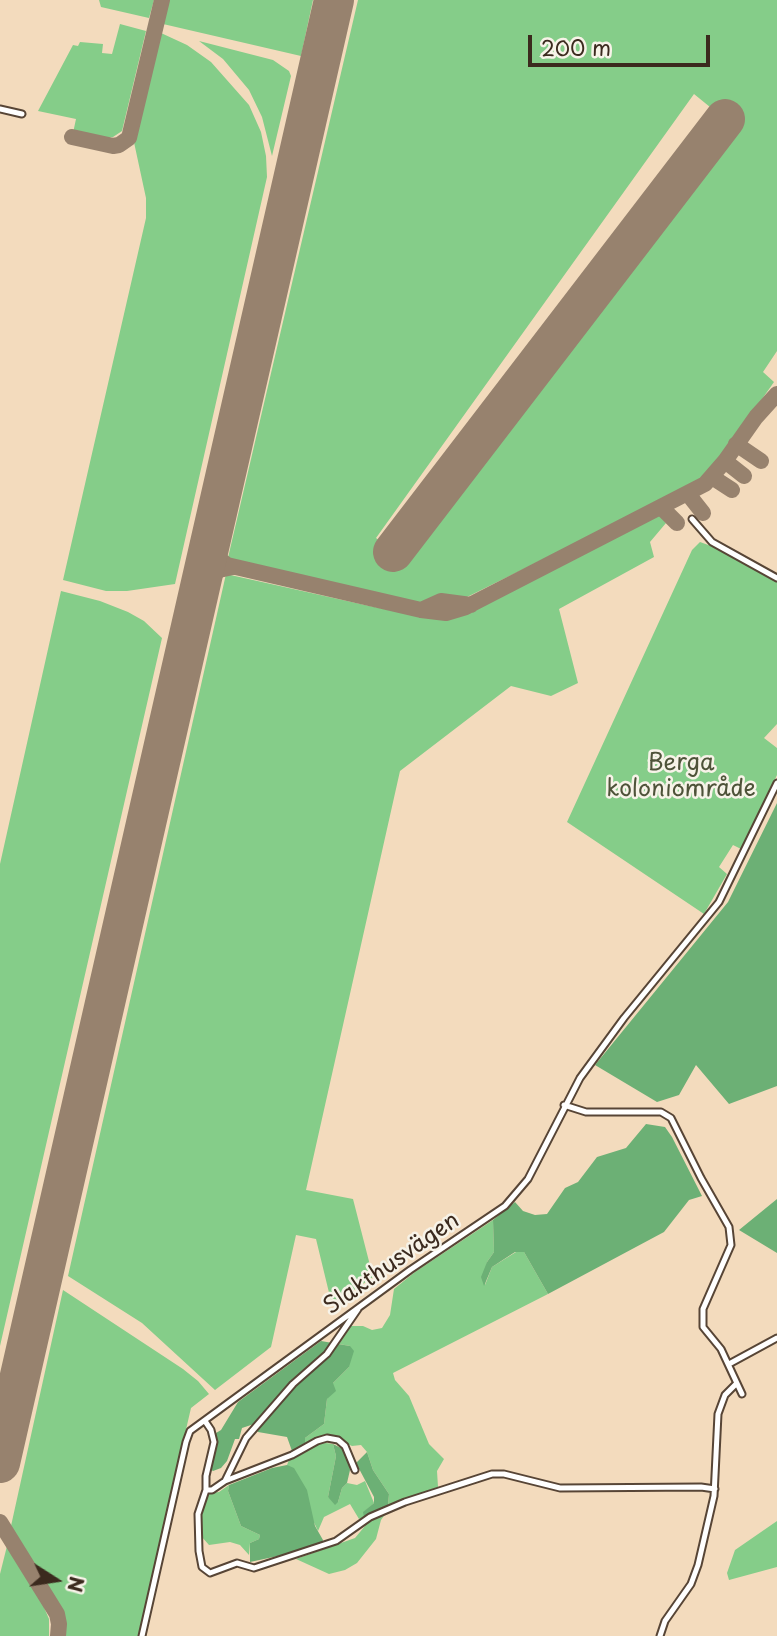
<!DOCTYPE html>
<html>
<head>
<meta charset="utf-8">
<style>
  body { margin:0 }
  #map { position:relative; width:777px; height:1636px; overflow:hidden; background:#f3dbbd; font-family:"Playpen Sans",sans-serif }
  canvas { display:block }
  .north { position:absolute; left:21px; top:1545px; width:70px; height:70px; -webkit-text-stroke:5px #f7f3e8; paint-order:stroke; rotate:102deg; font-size:19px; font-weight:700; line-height:28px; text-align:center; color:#3b2a1e }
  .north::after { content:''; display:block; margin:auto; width:24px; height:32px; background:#3b2a1e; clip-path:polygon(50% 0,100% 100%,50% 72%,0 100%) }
  .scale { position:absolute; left:528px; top:35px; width:182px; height:32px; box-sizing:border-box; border:4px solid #3b2a1e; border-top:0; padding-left:9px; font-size:21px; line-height:24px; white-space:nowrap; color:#3b2a1e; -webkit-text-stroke:5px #f7f3e8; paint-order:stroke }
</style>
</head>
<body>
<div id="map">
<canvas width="777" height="1636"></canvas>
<div class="north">N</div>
<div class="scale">200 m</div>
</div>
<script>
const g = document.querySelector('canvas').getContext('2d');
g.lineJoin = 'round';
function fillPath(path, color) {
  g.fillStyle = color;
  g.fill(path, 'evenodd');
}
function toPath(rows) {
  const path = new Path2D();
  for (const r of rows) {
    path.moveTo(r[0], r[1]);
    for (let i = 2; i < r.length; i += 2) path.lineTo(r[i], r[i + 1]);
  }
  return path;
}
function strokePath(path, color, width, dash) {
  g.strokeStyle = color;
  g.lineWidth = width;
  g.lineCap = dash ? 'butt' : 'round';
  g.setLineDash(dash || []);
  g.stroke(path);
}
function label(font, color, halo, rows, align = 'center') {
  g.font = font + ' "Playpen Sans",sans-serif';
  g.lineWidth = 5;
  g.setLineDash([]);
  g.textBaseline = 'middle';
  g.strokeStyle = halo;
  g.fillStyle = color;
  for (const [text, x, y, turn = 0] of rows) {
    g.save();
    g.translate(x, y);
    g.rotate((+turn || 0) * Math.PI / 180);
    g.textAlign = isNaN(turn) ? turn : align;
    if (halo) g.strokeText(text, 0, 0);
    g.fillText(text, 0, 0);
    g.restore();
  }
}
fillPath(toPath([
  [99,0,154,0,149,18,101,7],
  [168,0,313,0,301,56,163,24],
  [358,0,777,0,777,351,763,372,774,382,717,463,699,482,465,598,445,595,417,604,341,591,227,562],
  [694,94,737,129,406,562,376,538],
  [120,24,146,31,122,131,113,137,103,139,73,133,76,119,38,111,73,45,78,46,80,42,103,44,102,53,112,54],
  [161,33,187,45,211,62,249,105,261,132,266,156,267,177,175,584,127,591,106,591,63,580,146,218,146,198,132,133,137,133],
  [199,41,273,60,289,71,291,76,272,156,262,117,249,90,223,59],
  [658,513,666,523,650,542,654,557,559,609,578,683,551,696,511,686,400,771,306,1190,353,1199,373,1277,332,1305,316,1239,296,1235,271,1347,215,1390,142,1323,68,1276,226,574,365,605,428,618,446,619,645,522],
  [700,542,722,550,777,581,777,724,764,738,777,748,777,775,741,849,733,845,719,867,727,874,704,914,567,822,692,550],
  [61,591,100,601,128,612,144,621,162,638,0,1346,0,864],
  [493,1220,494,1252,487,1262,485,1285,492,1267,516,1252,524,1252,548,1294,393,1373,395,1380,409,1396,429,1444,444,1459,437,1471,438,1487,388,1505,389,1494,373,1470,367,1452,361,1445,352,1446,330,1436,321,1436,305,1443,305,1438,324,1424,327,1399,333,1383,349,1367,350,1346,339,1344,351,1326,363,1326,372,1330,382,1328,390,1315,394,1289,415,1272],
  [63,1290,183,1369,198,1381,209,1394,191,1408,138,1636,65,1636,66,1622,62,1609,38,1575,11,1526],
  [326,1443,333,1444,336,1456,328,1497,338,1502,342,1488,347,1483,357,1485,365,1481,374,1503,364,1512,364,1517,359,1519,350,1504,324,1517,318,1531,287,1465,289,1460,318,1444],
  [229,1485,228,1491,241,1526,260,1535,259,1539,250,1543,249,1555,240,1545,230,1542,209,1545,201,1536,202,1511,207,1497,209,1493,219,1492],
  [386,1513,381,1520,376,1539,357,1563,345,1570,329,1574,296,1559,355,1538,370,1520],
  [777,1521,777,1567,729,1580,727,1573,735,1550],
  [7,1546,43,1605,49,1619,49,1636,0,1636,0,1574]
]), '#85cd89');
fillPath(toPath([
  [777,803,777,1086,729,1104,696,1065,679,1095,657,1102,595,1065,728,902],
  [646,1124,665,1127,672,1137,702,1196,689,1200,664,1232,548,1294,524,1252,515,1252,492,1267,484,1286,481,1277,487,1262,494,1252,493,1220,515,1202,523,1211,535,1215,547,1214,565,1188,578,1182,597,1157,626,1148],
  [777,1199,777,1253,739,1230],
  [321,1341,350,1346,354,1351,349,1367,333,1383,336,1391,327,1399,324,1424,305,1438,305,1443,292,1451,287,1437,258,1432,254,1424,242,1428,239,1439,235,1439,227,1461,221,1468,213,1471,210,1469,216,1446,216,1433,221,1430,238,1402],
  [333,1444,345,1450,348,1456,350,1470,347,1483,342,1488,338,1502,335,1505,328,1497,336,1456],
  [367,1452,373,1470,389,1494,388,1505,364,1517,363,1512,374,1503,374,1497,356,1463],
  [287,1465,294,1468,307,1490,315,1526,323,1540,322,1543,292,1553,250,1562,250,1543,259,1539,260,1535,241,1526,228,1491,229,1485,272,1468]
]), '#6cb075');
strokePath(toPath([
  [72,137,113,146,119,145,129,138,162,0],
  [736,444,761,461],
  [725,461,744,476],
  [712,477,732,490],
  [688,494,703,513],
  [661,507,677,523],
  [218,508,213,537,213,548,219,559,227,565,421,610,446,613,466,607,705,484,725,461,756,417,777,394],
  [421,610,441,601,471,605],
  [192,622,201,594,208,580,219,570,233,567],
  [0,1522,57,1614,59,1624,58,1636]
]), '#97826e', 16);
strokePath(toPath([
  [393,552,725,119],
  [0,1463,334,0]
]), '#97826e', 40);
const minor = toPath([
  [0,109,22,114],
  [692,519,712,542,777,578],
  [564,1105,586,1112,661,1112,671,1118,701,1178,729,1227,731,1245,703,1309,703,1327,721,1349,742,1394],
  [729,1364,777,1338],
  [205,1421,211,1430,214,1442,206,1476,206,1490,198,1514,199,1551,202,1567,210,1573,237,1563,254,1568,336,1541,370,1517,405,1502,492,1474,504,1474,560,1488,701,1487,715,1489],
  [225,1481,292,1455,317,1441,327,1438,338,1440,345,1446,355,1470],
  [206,1490,212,1490,225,1481,246,1438,293,1384,327,1354,358,1309],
  [142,1636,186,1442,190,1431,410,1270,505,1206,528,1179,580,1078,624,1018,719,902,777,783],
  [660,1636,665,1621,691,1584,698,1565,714,1496,718,1414,725,1395,736,1384]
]);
strokePath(minor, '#574536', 9);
strokePath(minor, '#fff', 5);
label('23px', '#4e5339', '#f7f3e8', [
  ["Berga",681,764],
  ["koloniområde",681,790]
]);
label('23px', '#3b2a1e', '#f7f3e8', [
  ["Slakthusvägen",392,1264,-35]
]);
</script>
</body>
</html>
